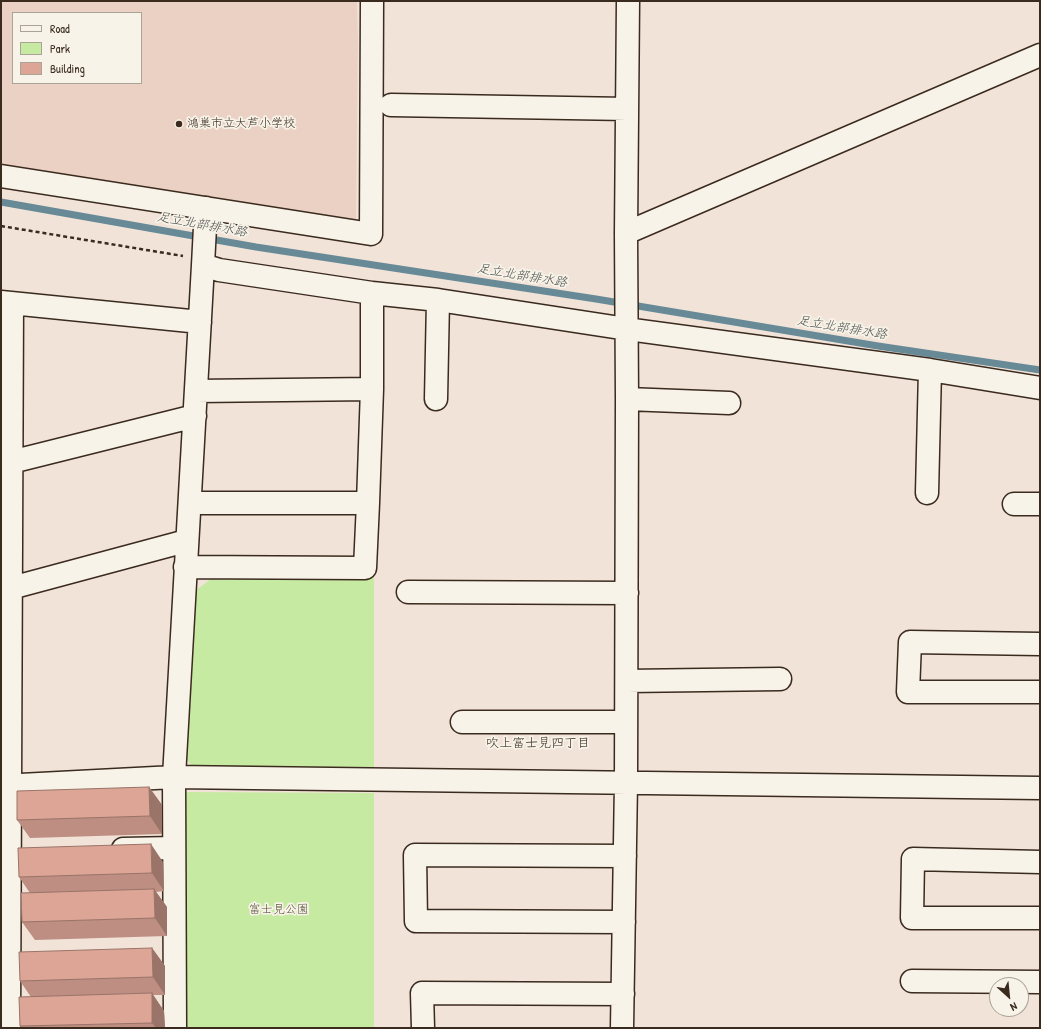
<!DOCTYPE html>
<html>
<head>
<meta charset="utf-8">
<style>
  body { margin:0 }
  #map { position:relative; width:1041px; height:1029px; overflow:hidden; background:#f2e3d8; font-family:"Patrick Hand",sans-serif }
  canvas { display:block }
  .frame { position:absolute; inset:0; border:2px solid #3b2a1e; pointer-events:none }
  .legend { position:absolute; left:12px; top:12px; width:130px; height:72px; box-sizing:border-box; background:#f7f3e8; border:1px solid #aca397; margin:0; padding:5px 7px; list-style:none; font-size:12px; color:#3b2a1e }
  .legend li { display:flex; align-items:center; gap:8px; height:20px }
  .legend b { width:20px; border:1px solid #aca397 }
  .north { position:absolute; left:989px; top:977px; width:40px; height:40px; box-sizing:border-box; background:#f7f3e8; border:1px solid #aca397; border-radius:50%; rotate:153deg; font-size:11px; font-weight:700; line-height:16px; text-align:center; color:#3b2a1e }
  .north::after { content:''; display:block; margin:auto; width:14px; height:18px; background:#3b2a1e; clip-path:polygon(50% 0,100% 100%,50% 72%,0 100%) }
</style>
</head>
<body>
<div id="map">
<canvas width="1041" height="1029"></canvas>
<div class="frame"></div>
<ul class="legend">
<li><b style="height:5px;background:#f7f3e8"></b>Road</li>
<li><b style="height:11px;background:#c7eaa3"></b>Park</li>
<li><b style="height:11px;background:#dca596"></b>Building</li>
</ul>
<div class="north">N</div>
</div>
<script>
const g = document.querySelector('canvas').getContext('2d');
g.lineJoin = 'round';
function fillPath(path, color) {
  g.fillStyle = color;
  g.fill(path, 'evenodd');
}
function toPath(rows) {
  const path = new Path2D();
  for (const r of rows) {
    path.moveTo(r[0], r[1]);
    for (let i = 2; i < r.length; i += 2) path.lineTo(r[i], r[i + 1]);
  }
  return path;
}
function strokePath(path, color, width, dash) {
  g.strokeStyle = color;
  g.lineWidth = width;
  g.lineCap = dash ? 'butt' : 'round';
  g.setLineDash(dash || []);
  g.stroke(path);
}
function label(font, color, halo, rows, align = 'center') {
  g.font = font + ' "Patrick Hand","Klee One",sans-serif';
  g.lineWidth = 3.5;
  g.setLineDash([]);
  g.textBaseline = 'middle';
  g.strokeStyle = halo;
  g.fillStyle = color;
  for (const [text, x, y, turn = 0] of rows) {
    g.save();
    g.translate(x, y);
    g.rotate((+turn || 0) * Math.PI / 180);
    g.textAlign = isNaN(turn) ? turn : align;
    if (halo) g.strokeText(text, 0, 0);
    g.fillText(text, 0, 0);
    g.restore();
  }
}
fillPath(toPath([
  [1,1,357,1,358,43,356,220,1,165],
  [13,13,141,13,141,83,13,83]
]), '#ebd0c4');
fillPath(toPath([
  [216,575,374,576,374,775,197,775,186,758,195,591],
  [184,792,374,793,374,1028,183,1028]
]), '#c7eaa3');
strokePath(toPath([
  [1,202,256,247,596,299,878,346,1040,370]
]), '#688a97', 7);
const minor = toPath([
  [391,105,627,109],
  [1,176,371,234,372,1],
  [626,233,1040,55],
  [203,265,206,208],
  [1,302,200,322],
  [196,391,372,389],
  [436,399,438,300],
  [627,399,729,403],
  [11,462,195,416],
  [927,493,930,370],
  [190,503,368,503,372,389,372,293],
  [1014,504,1040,504],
  [185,567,365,568,368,503],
  [1,588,11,588,186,541],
  [408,592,627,593],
  [1040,644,910,642,908,692,1040,692],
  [627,681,780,679],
  [462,722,626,722],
  [1,786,174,777,1040,788],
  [123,849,174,848],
  [1040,862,913,859,912,918,1040,918],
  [624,922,416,921,415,855,625,856],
  [912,981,1040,982],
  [9,1028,12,303],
  [175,1028,174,777,203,265,219,270,372,293,438,300,627,329,930,370,1040,388],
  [423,1028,422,993,623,994],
  [622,1028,626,782,627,399,626,233,628,1]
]);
strokePath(minor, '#3b2a1e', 25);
strokePath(toPath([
  [1,226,183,256]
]), '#3b2a1e', 2.5, [4, 3]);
strokePath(minor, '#f7f3e8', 22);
fillPath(toPath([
  [149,787,162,805,162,834,30,838,17,820],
  [163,862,164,891,156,892,167,907,167,936,35,940,22,922,30,893,19,877],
  [152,948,165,966,165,995,153,995,164,1011,165,1028,21,1028,20,1026,31,997,20,981]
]), '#bd8e81');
fillPath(toPath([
  [149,787,162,805,162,834,150,816],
  [151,844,163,862,164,891,152,873],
  [154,889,167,907,167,936,155,918],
  [152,948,165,966,165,995,153,977],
  [152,993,164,1011,165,1028,156,1028,152,1023]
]), '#9a7469');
const building = toPath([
  [149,787,150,816,17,820,17,791,149,787],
  [151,844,152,873,19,877,18,848,151,844],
  [154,889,155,918,22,922,21,893,154,889],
  [152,948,153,977,20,981,19,952,152,948],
  [152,993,152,1023,20,1026,19,997,152,993]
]);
fillPath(building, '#dca596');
strokePath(building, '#9a7469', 1);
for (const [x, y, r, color] of [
  [179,124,4,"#3b2a1e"]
]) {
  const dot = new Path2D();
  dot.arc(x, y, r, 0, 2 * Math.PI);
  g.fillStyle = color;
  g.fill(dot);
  strokePath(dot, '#f7f3e8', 1.5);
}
label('12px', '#3b2a1e', '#f7f3e8', [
  ["鴻巣市立大芦小学校",187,124]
], 'left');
label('12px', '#575039', '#f7f3e8', [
  ["富士見公園",279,910]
]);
label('italic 13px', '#4e5250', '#f7f3e8', [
  ["足立北部排水路",202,225,10],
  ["足立北部排水路",522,276,9],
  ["足立北部排水路",842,328,9]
]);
label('13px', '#3b2a1e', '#f7f3e8', [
  ["吹上富士見四丁目",538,744]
]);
</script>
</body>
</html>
